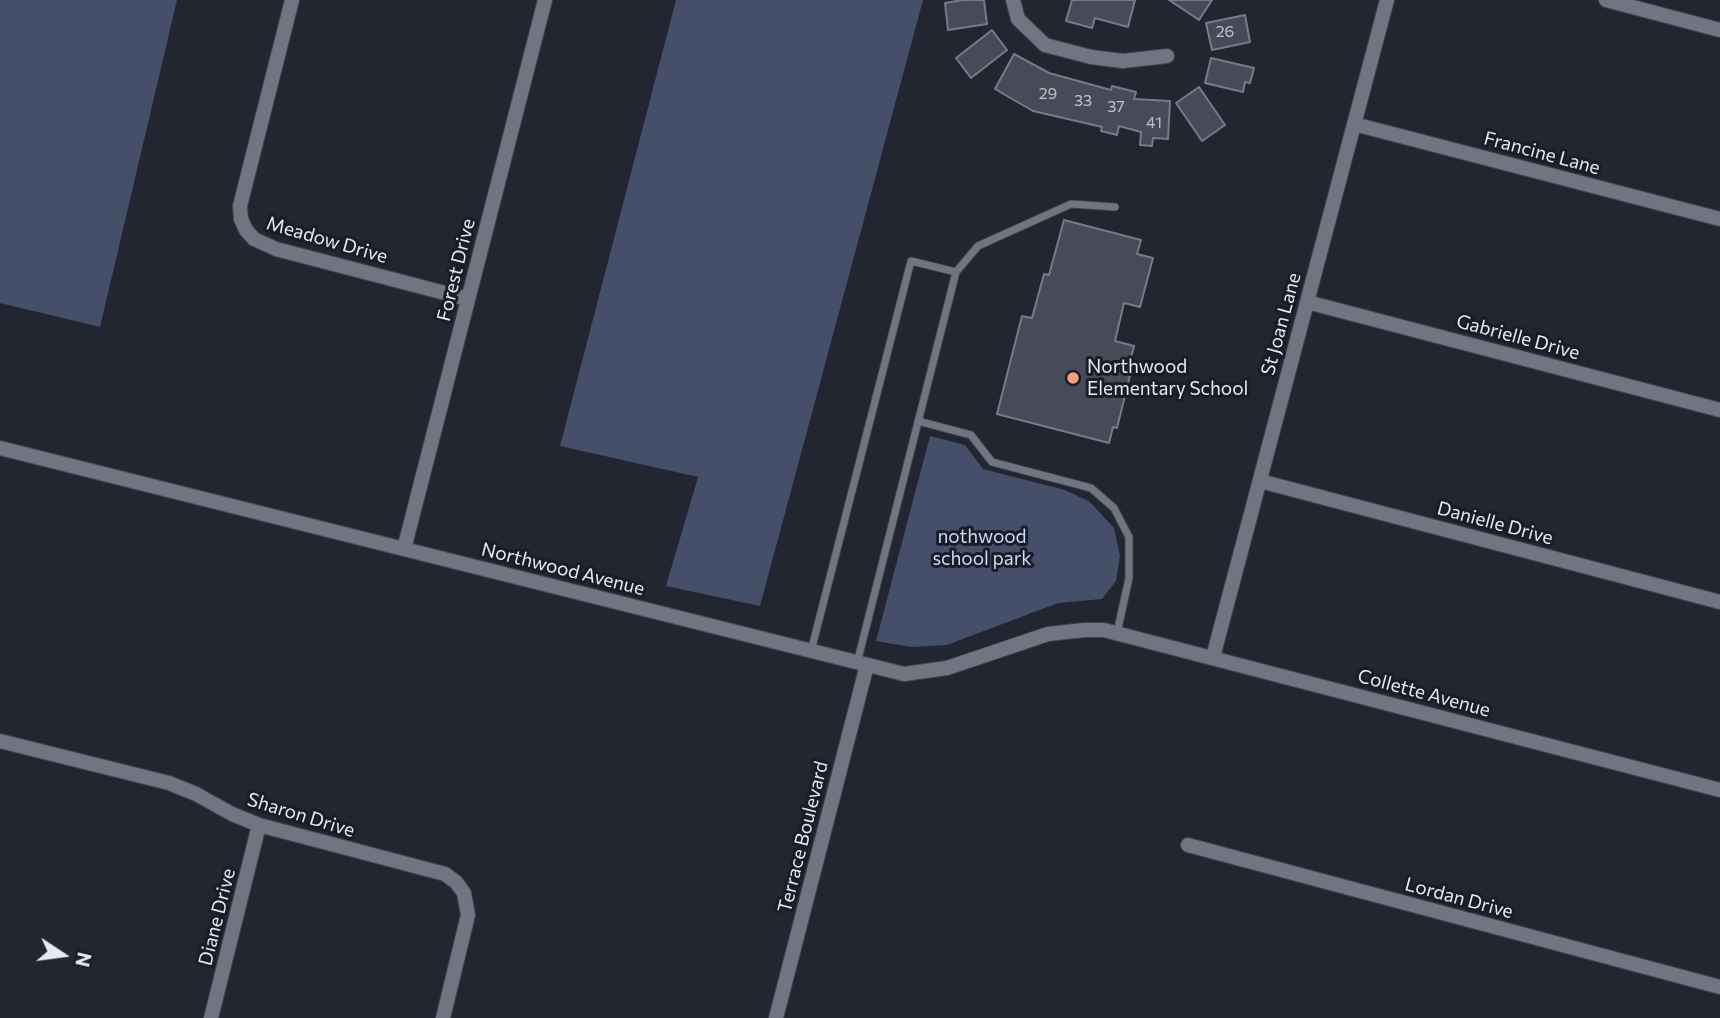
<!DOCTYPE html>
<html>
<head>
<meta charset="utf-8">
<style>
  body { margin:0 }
  #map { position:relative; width:1720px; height:1018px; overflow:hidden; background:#222631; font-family:Commissioner,sans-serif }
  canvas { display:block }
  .north { position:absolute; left:28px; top:920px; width:70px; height:70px; -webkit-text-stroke:5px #191d27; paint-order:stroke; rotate:103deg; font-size:19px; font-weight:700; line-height:28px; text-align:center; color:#e7e9f1 }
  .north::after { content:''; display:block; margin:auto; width:24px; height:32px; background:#e7e9f1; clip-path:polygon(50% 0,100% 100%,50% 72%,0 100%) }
</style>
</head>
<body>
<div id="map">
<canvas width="1720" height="1018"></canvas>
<div class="north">N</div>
</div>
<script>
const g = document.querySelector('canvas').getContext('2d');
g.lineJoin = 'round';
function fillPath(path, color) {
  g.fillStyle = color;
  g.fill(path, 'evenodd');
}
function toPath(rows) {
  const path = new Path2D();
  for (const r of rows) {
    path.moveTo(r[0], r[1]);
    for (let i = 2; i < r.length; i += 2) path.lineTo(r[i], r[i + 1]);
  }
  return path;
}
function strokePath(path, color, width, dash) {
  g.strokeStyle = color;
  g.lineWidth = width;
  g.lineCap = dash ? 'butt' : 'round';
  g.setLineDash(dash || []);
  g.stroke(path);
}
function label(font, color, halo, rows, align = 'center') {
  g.font = font + ' Commissioner,sans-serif';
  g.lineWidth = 6;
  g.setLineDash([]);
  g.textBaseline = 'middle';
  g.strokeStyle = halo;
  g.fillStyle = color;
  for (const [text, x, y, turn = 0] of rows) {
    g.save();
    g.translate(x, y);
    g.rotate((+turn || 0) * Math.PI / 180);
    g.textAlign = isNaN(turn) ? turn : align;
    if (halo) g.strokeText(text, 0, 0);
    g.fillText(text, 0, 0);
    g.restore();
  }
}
fillPath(toPath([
  [0,0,177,0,100,327,0,303],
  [676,0,923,0,760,606,666,586,698,477,560,446],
  [930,436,965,445,983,469,1065,490,1090,502,1114,528,1120,556,1116,581,1102,599,1058,603,947,645,911,647,876,641]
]), '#464f6a');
const building = toPath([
  [963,0,984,0,987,24,948,30,945,3,963,0],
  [1072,0,1135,0,1128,27,1095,18,1092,28,1066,21,1072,0],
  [1169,0,1212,0,1199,20,1169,0],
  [1245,15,1250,42,1212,50,1206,23,1245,15],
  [992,30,1007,50,971,78,956,58,992,30],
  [1014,54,1049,73,1111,90,1112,86,1136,92,1134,99,1170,101,1168,139,1153,138,1152,146,1140,145,1141,132,1119,126,1117,135,1101,131,1102,127,1033,111,995,89,1014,54],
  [1211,58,1254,68,1250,83,1245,82,1243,92,1205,83,1211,58],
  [1199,87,1225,125,1202,141,1176,103,1199,87],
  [1064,220,1141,240,1137,254,1153,258,1140,307,1124,303,1115,341,1134,346,1130,362,1133,363,1117,428,1113,427,1109,443,997,414,1022,316,1032,318,1044,274,1049,275,1064,220]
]);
fillPath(building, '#474b57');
strokePath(building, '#777b89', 2);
const service = toPath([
  [956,272,978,246,1071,204,1115,207],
  [918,421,971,435,992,462,1091,488,1114,508,1129,537,1129,578,1117,633],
  [811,651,911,261,956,272,857,663]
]);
const minor = toPath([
  [292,0,240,206,241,219,246,230,254,239,276,249,468,299],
  [1013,0,1018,19,1045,45,1091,57,1123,61,1167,56],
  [1606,0,1720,30],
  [1354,124,1720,219],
  [1307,302,1720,410],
  [0,448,904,674,947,668,1048,634,1084,630,1104,630,1720,790],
  [1260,481,1720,602],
  [404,549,545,0],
  [1213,657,1387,0],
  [0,741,169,783,196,794,232,814,259,825,445,874,456,882,464,893,468,915,443,1018],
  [1188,845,1720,987],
  [211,1018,259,825],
  [776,1018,867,665]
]);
strokePath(service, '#41434d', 9);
strokePath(minor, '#41434d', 16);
strokePath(service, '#707582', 7);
strokePath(minor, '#707582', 14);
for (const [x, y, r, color] of [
  [1073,378,7,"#f3a081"]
]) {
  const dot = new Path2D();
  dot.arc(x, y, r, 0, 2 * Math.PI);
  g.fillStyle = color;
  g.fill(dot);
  strokePath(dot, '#191d27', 2.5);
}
label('16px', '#bfc2ca', null, [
  ["26",1225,32],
  ["29",1048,94],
  ["33",1083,101],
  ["37",1116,107],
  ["41",1154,123]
]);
label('19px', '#e7e9f1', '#191d27', [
  ["Francine Lane",1542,153,15],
  ["Meadow Drive",327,240,16],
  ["Forest Drive",456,270,-76],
  ["St Joan Lane",1281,324,-75],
  ["Gabrielle Drive",1518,337,15],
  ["Danielle Drive",1495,523,15],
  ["Northwood Avenue",563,569,14],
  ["Collette Avenue",1424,693,15],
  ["Sharon Drive",301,815,17],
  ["Terrace Boulevard",803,837,-76],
  ["Lordan Drive",1459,898,15],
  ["Diane Drive",217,917,-76]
]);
label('19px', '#e7e9f1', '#191d27', [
  ["Northwood",1087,367],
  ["Elementary School",1087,389]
], 'left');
label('19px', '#cfdaf7', '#191d27', [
  ["nothwood",982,537],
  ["school park",982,559]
]);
</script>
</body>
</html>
